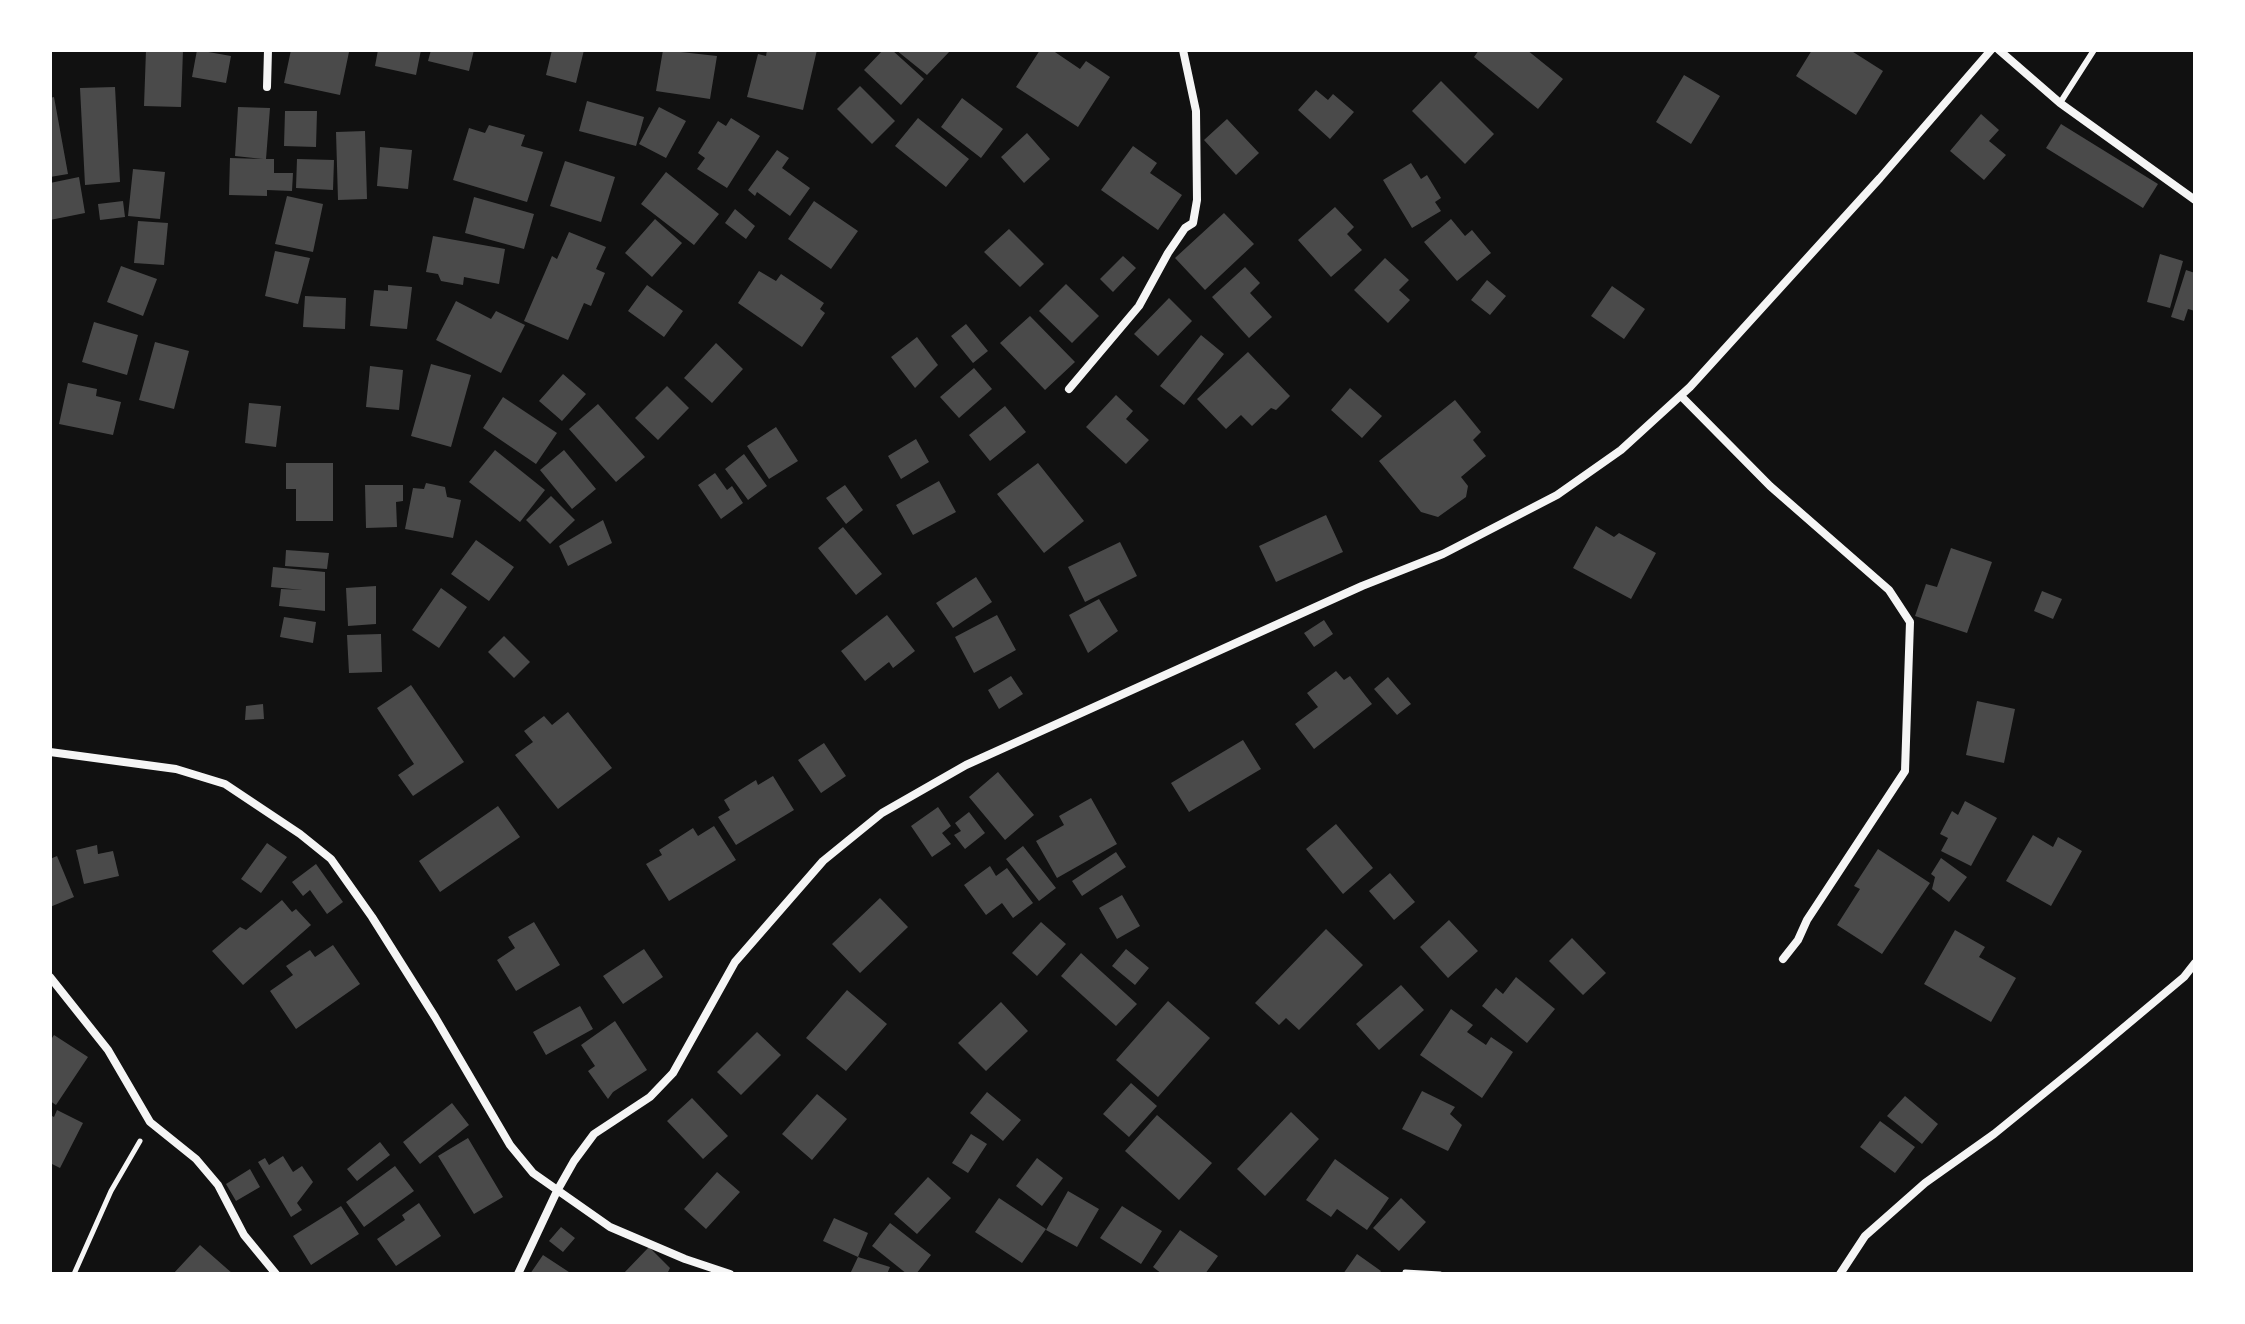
<!DOCTYPE html>
<html>
<head>
<meta charset="utf-8">
<style>
  body { margin:0 }
  #map { position:relative; width:2245px; height:1324px; overflow:hidden; background:#111; font-family:Lato,sans-serif }
  canvas { display:block }
  .frame { position:absolute; inset:0; border:52px solid #fff; pointer-events:none }
</style>
</head>
<body>
<div id="map">
<canvas width="2245" height="1324"></canvas>
<div class="frame"></div>
</div>
<script>
const g = document.querySelector('canvas').getContext('2d');
g.lineJoin = 'round';
function fillPath(path, color) {
  g.fillStyle = color;
  g.fill(path, 'evenodd');
}
function toPath(rows) {
  const path = new Path2D();
  for (const r of rows) {
    path.moveTo(r[0], r[1]);
    for (let i = 2; i < r.length; i += 2) path.lineTo(r[i], r[i + 1]);
  }
  return path;
}
function strokePath(path, color, width, dash) {
  g.strokeStyle = color;
  g.lineWidth = width;
  g.lineCap = dash ? 'butt' : 'round';
  g.setLineDash(dash || []);
  g.stroke(path);
}
fillPath(toPath([
  [146,50,183,50,181,107,144,106],
  [197,50,231,56,226,83,192,77],
  [291,50,349,52,340,95,284,83],
  [378,50,421,50,416,75,375,66],
  [431,50,474,50,469,71,428,61],
  [552,50,584,50,576,83,546,75],
  [663,50,717,56,710,99,656,91],
  [767,50,817,50,803,110,747,97,758,54,766,56],
  [883,50,892,50,924,79,901,105,864,70],
  [896,50,951,50,927,75],
  [1040,50,1052,50,1080,69,1086,61,1110,77,1078,127,1016,87],
  [1479,50,1527,50,1563,79,1538,109,1474,57],
  [1812,50,1850,50,1883,71,1856,115,1796,76],
  [1684,75,1720,96,1691,144,1656,122],
  [1441,81,1494,134,1465,164,1412,111],
  [860,86,895,121,872,144,837,109],
  [115,87,120,182,85,185,80,88],
  [1316,90,1328,100,1333,94,1354,112,1330,139,1298,110],
  [54,97,68,174,50,177,50,98],
  [962,98,1003,129,981,158,941,127],
  [587,101,644,117,636,146,579,131],
  [238,107,270,108,266,159,274,159,274,173,293,173,292,191,267,190,267,196,229,195,230,158,263,159,235,156],
  [659,107,686,121,666,158,639,144],
  [285,111,317,111,316,147,284,146],
  [1981,114,1999,130,1989,141,2006,155,1984,180,1950,151],
  [731,118,760,136,727,188,697,169,705,158,698,153,718,121,726,126],
  [918,118,969,159,946,187,895,146],
  [1227,119,1259,153,1236,175,1204,140],
  [2061,124,2158,184,2143,208,2046,148],
  [489,125,525,135,521,146,543,152,527,202,453,180,469,128,485,133],
  [365,131,367,199,338,200,336,132],
  [1027,133,1050,159,1024,183,1001,157],
  [1133,146,1157,163,1150,173,1182,195,1158,230,1101,190],
  [380,147,412,150,408,189,377,186],
  [777,150,789,158,782,168,810,188,790,216,757,192,755,196,748,190],
  [297,159,334,160,333,190,296,188],
  [565,161,615,177,601,222,550,206],
  [1411,163,1421,179,1427,175,1441,198,1435,202,1441,211,1412,228,1383,180],
  [133,169,165,172,160,219,128,216],
  [666,172,719,214,694,245,641,204],
  [79,177,85,213,50,220,50,183],
  [287,196,323,204,313,252,275,244],
  [474,197,534,214,524,249,465,233],
  [123,201,125,217,100,220,98,204],
  [814,201,858,231,831,269,788,239],
  [1335,207,1354,227,1347,234,1362,250,1331,277,1298,240],
  [735,209,755,226,746,239,725,223],
  [1224,213,1254,244,1205,290,1175,258],
  [655,219,682,243,652,277,625,253],
  [1451,219,1465,236,1472,230,1491,253,1457,281,1424,242],
  [138,221,168,223,164,265,134,263],
  [1009,229,1044,264,1020,287,984,252],
  [569,232,606,247,596,269,605,273,591,306,584,303,568,340,524,321,552,256,557,259],
  [433,236,505,249,499,284,464,277,463,285,441,281,438,274,426,272],
  [275,251,310,258,298,304,265,296],
  [2160,254,2183,261,2170,308,2147,302],
  [1123,256,1136,268,1113,292,1100,279],
  [1385,258,1409,280,1399,290,1410,300,1388,323,1354,290],
  [121,266,157,279,143,316,107,302],
  [1245,267,1260,283,1250,293,1272,317,1249,338,1212,297],
  [2186,270,2195,273,2195,311,2188,309,2184,321,2171,317],
  [759,271,776,281,781,274,824,303,820,309,825,313,802,347,738,303],
  [1487,280,1506,296,1490,315,1471,300],
  [1066,284,1099,316,1072,343,1039,311],
  [388,285,412,287,407,329,370,326,374,290,388,291],
  [647,285,683,311,664,337,628,311],
  [1612,286,1645,309,1624,339,1591,316],
  [305,296,346,298,345,329,303,327],
  [1169,298,1192,321,1158,356,1134,334],
  [456,301,491,319,496,311,525,325,501,373,436,340],
  [1030,316,1075,362,1045,390,1000,343],
  [94,322,138,335,127,375,82,362],
  [966,324,988,351,973,363,951,336],
  [1201,335,1224,354,1184,405,1160,386],
  [917,337,938,365,915,388,891,357],
  [155,342,189,351,174,409,139,400],
  [716,343,743,369,712,403,684,378],
  [1248,352,1290,396,1276,410,1271,408,1252,426,1241,415,1226,429,1197,399],
  [431,364,471,375,451,447,411,436],
  [370,366,403,370,399,410,366,407],
  [974,368,992,389,959,418,940,397],
  [563,374,586,394,562,421,539,401],
  [68,383,97,389,96,396,121,402,113,435,59,424],
  [667,386,689,408,658,440,635,418],
  [1350,388,1382,416,1362,438,1331,410],
  [1116,395,1133,411,1126,419,1149,440,1126,464,1086,427],
  [503,397,557,433,536,464,483,428],
  [1455,400,1481,432,1473,440,1486,456,1461,477,1468,486,1466,497,1438,517,1421,512,1379,461],
  [249,403,281,406,276,447,245,443],
  [598,404,645,457,616,482,569,429],
  [1005,406,1026,432,990,461,969,435],
  [776,427,798,461,769,479,747,446],
  [916,439,929,462,901,479,888,456],
  [495,450,545,490,520,522,469,482],
  [564,450,596,489,572,509,540,470],
  [744,454,767,486,748,500,725,469],
  [286,463,333,463,333,521,296,521,296,489,286,489],
  [1038,463,1084,521,1044,553,997,494],
  [715,473,727,490,732,486,743,503,721,519,698,485],
  [939,481,956,512,913,535,896,505],
  [426,483,445,487,447,497,461,500,453,538,405,529,413,488,424,489],
  [365,485,403,485,403,501,396,502,397,527,366,528],
  [845,485,863,510,846,524,826,498],
  [551,496,575,520,550,544,526,520],
  [1326,515,1343,552,1276,582,1259,546],
  [603,520,612,543,568,566,559,546],
  [1596,526,1614,537,1619,533,1656,553,1631,599,1573,568],
  [843,527,882,574,856,595,818,548],
  [476,540,514,567,489,601,451,574],
  [1120,542,1137,576,1085,602,1068,567],
  [1951,548,1992,562,1967,633,1915,616,1926,584,1937,587],
  [286,550,329,553,327,569,285,566],
  [273,567,325,572,325,611,279,606,281,589,303,590,271,587],
  [976,577,992,602,953,628,936,603],
  [376,586,376,624,348,626,346,588],
  [441,588,467,607,439,648,412,630],
  [2042,591,2062,599,2053,619,2034,611],
  [1099,599,1118,631,1088,653,1069,615],
  [887,615,915,651,893,668,889,662,865,681,841,651],
  [997,615,1016,650,974,673,955,637],
  [284,617,316,622,313,643,280,637],
  [1324,620,1333,634,1314,647,1304,633],
  [381,634,382,672,349,673,347,635],
  [504,636,530,662,514,678,488,652],
  [1336,671,1344,680,1350,676,1372,704,1314,749,1295,724,1318,707,1307,693],
  [1011,676,1023,694,999,709,988,690],
  [1388,677,1411,704,1397,715,1374,689],
  [411,685,464,762,413,796,398,775,414,764,377,708],
  [1977,701,2015,709,2004,763,1966,755],
  [263,704,264,719,245,720,246,706],
  [568,712,612,768,558,809,515,755,533,742,524,731,544,716,552,725],
  [1243,740,1261,769,1189,812,1171,783],
  [824,743,846,776,821,793,798,760],
  [998,772,1034,815,1005,840,969,797],
  [773,776,794,810,736,845,718,817,730,810,724,800,756,780,758,785],
  [1091,798,1117,844,1057,878,1036,841,1064,825,1059,816],
  [1965,801,1997,818,1971,866,1941,851,1948,838,1940,834,1952,811,1958,815],
  [498,806,520,837,440,892,419,861],
  [938,807,951,826,942,833,951,844,932,857,911,826],
  [969,812,985,833,965,849,954,835,961,831,955,823],
  [1336,824,1373,868,1343,894,1306,849],
  [714,826,736,860,669,901,646,864,662,855,659,850,693,828,698,836],
  [2033,835,2053,847,2058,837,2082,851,2051,906,2006,881],
  [267,843,287,857,261,893,241,879],
  [97,845,98,854,113,851,119,876,84,884,76,850],
  [1023,846,1056,888,1039,901,1006,859],
  [1878,849,1930,883,1882,954,1837,925,1860,889,1854,886],
  [1116,852,1126,867,1082,896,1072,881],
  [57,856,74,897,50,907,50,859],
  [1941,858,1967,877,1949,902,1932,889,1935,877,1931,874],
  [316,864,343,902,327,914,310,890,303,896,292,882],
  [990,866,996,876,1007,868,1033,903,1013,918,1002,903,986,915,964,885],
  [1390,873,1415,902,1394,920,1369,891],
  [1122,895,1140,926,1117,939,1099,908],
  [880,898,908,927,860,973,832,944],
  [282,900,292,912,296,909,311,925,243,985,212,951,240,927,246,930],
  [1449,920,1478,951,1448,978,1420,947],
  [534,922,560,965,516,991,497,960,515,948,508,937],
  [1041,922,1066,944,1037,976,1012,953],
  [1326,929,1363,965,1299,1030,1286,1018,1279,1025,1255,1003],
  [1955,930,1985,947,1979,957,2016,978,1991,1022,1924,984],
  [1572,938,1606,973,1583,995,1549,961],
  [333,945,360,984,296,1029,270,991,293,975,286,966,310,950,315,957],
  [644,949,663,977,623,1004,603,976],
  [1126,949,1149,968,1135,985,1112,966],
  [1081,953,1137,1004,1116,1026,1061,976],
  [1516,977,1555,1009,1527,1043,1482,1006,1496,988,1503,994],
  [1401,985,1424,1010,1379,1050,1356,1024],
  [847,990,887,1024,846,1071,806,1038],
  [1168,1001,1210,1038,1158,1097,1116,1060],
  [1001,1002,1028,1031,986,1071,958,1043],
  [580,1006,593,1029,546,1055,533,1032],
  [1451,1009,1473,1025,1467,1032,1486,1045,1491,1037,1513,1052,1482,1098,1420,1055],
  [615,1021,647,1070,613,1092,608,1099,588,1071,595,1066,581,1045],
  [757,1032,781,1055,741,1095,717,1072],
  [54,1035,88,1057,56,1105,50,1101,50,1041],
  [1131,1083,1157,1106,1129,1137,1103,1114],
  [1422,1091,1455,1107,1450,1114,1462,1125,1448,1151,1402,1129],
  [987,1092,1021,1120,1003,1141,970,1113],
  [817,1094,847,1119,812,1160,782,1134],
  [1905,1096,1938,1124,1922,1144,1887,1116],
  [692,1098,728,1136,703,1159,667,1121],
  [452,1103,469,1125,420,1164,403,1142],
  [57,1110,83,1123,60,1168,50,1163,50,1115,54,1117],
  [1291,1112,1319,1139,1265,1196,1237,1169],
  [1157,1115,1212,1163,1179,1200,1125,1151],
  [1880,1121,1915,1147,1895,1173,1860,1147],
  [971,1134,987,1144,968,1173,952,1163],
  [468,1138,503,1197,474,1214,438,1156],
  [380,1142,390,1155,357,1181,347,1169],
  [283,1156,293,1172,302,1166,313,1182,297,1203,302,1210,291,1217,258,1162,265,1158,269,1165],
  [1037,1158,1063,1178,1042,1206,1016,1186],
  [1335,1159,1389,1198,1367,1230,1337,1209,1331,1217,1306,1200],
  [395,1166,414,1191,364,1227,346,1202],
  [250,1169,260,1187,236,1201,226,1184],
  [717,1172,740,1192,706,1229,684,1209],
  [928,1177,951,1198,917,1234,894,1214],
  [1068,1191,1099,1209,1077,1247,1046,1230],
  [999,1198,1046,1229,1022,1263,975,1232],
  [1401,1198,1426,1222,1399,1251,1373,1228],
  [419,1203,441,1236,396,1266,377,1239,405,1220,402,1215],
  [341,1206,359,1234,311,1265,293,1236],
  [1122,1206,1162,1231,1141,1264,1100,1238],
  [834,1218,868,1233,858,1257,823,1241],
  [890,1223,931,1255,916,1274,907,1274,872,1246],
  [561,1227,575,1238,563,1252,549,1241],
  [1180,1230,1218,1256,1205,1274,1162,1274,1153,1267],
  [200,1245,233,1274,173,1274],
  [649,1247,670,1268,667,1274,623,1274],
  [1357,1254,1381,1271,1379,1274,1343,1274],
  [543,1255,572,1274,530,1274],
  [858,1257,890,1267,887,1274,850,1274]
]), '#4a4a4a');
strokePath(toPath([
  [1405,1272,1440,1274],
  [74,1274,111,1191,140,1141]
]), '#f5f5f5', 5);
strokePath(toPath([
  [2060,103,2094,50]
]), '#f5f5f5', 6);
strokePath(toPath([
  [1999,50,2060,103,2195,200],
  [267,87,268,50],
  [1069,389,1139,306,1168,253,1185,228,1193,223,1197,200,1196,111,1183,50],
  [1681,396,1770,486,1889,590,1910,622,1905,771,1807,920,1798,940,1783,959],
  [50,752,176,769,225,784,300,834,331,859,372,917,435,1017,510,1145,533,1173,610,1227,685,1259,730,1274],
  [50,977,108,1050,150,1122,196,1159,218,1185,244,1235,276,1274],
  [518,1274,557,1191,574,1161,594,1134,650,1097,673,1073,735,962,823,861,882,813,966,765,1362,586,1443,554,1557,495,1621,450,1690,387,1880,178,1991,50],
  [1840,1274,1865,1236,1925,1183,1994,1134,2085,1060,2184,977,2195,963]
]), '#f5f5f5', 8);
</script>
</body>
</html>
